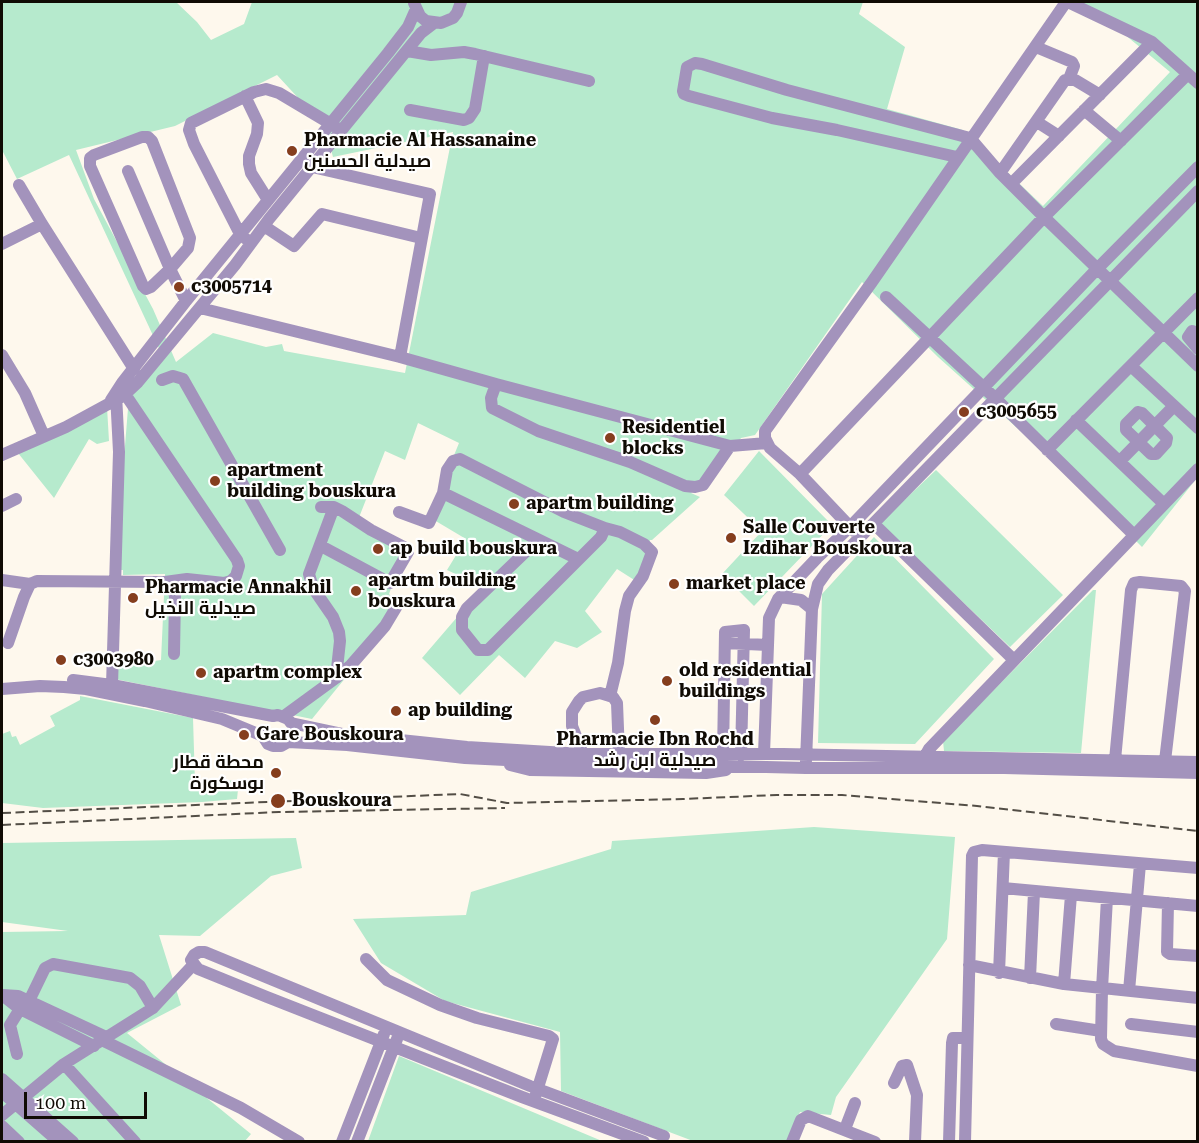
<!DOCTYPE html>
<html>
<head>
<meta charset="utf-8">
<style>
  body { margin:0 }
  #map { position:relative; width:1199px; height:1143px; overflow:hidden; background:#fef8ed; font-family:"Roboto Serif",serif }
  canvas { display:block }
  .frame { position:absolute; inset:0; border:3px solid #100b04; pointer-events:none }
  .scale { position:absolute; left:24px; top:1092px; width:123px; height:27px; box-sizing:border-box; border:3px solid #100b04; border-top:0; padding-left:8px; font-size:18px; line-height:21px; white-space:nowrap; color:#100b04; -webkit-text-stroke:4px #fff; paint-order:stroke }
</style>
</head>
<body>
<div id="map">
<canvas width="1199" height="1143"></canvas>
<div class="frame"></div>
<div class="scale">100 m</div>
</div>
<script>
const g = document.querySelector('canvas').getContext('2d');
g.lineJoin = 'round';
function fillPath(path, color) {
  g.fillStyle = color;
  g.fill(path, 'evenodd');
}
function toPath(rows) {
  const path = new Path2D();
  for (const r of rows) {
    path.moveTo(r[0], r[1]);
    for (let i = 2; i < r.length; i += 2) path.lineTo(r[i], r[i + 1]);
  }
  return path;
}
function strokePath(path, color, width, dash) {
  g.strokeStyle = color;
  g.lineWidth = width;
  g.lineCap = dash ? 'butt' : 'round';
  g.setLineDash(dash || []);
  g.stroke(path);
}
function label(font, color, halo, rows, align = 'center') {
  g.font = font + ' "Roboto Serif",Cairo,serif';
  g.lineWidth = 4.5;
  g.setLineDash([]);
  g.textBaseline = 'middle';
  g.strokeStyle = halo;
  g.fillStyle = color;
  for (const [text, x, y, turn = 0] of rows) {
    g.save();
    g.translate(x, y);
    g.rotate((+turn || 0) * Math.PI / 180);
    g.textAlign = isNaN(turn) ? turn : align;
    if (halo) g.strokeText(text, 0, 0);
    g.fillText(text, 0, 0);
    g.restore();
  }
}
fillPath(toPath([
  [2,2,176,2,197,22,211,40,244,24,252,2,863,2,859,14,905,47,887,109,963,130,1043,206,1170,72,1124,34,1059,2,1197,2,1197,478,1142,547,1074,479,938,357,862,282,755,435,741,438,727,460,691,493,700,497,652,540,650,540,639,583,617,569,585,611,602,632,577,648,555,641,525,678,499,655,460,695,422,658,483,587,447,570,466,539,429,517,459,443,418,423,405,460,385,451,358,520,406,546,389,594,403,607,312,719,115,679,115,667,161,660,165,574,123,575,123,570,115,570,129,396,163,357,69,155,17,179,2,150],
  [277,75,325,127,333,157,453,132,405,373,284,351,282,344,266,347,213,333,176,362,153,309,94,199,76,150,175,126],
  [107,407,109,441,97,444,89,439,54,498,18,453],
  [759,451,832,525,754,606,722,574,762,531,724,495],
  [936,470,1063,595,1010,647,880,523],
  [874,537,994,659,915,744,818,743,822,594],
  [1093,590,1096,590,1081,753,944,751,943,741],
  [80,696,193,718,195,783,239,780,237,799,202,802,43,808,2,803,2,734,10,731,12,737,16,736,20,745,55,726,50,716,80,700],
  [814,827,955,837,947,939,836,1097,831,1115,800,1112,787,1141,693,1141,561,1091,560,1032,445,1001,381,963,353,919,466,915,471,892,611,849,612,841],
  [296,838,302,868,271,876,200,936,159,935,181,1005,127,1033,251,1134,245,1141,2,1141,2,932,68,931,2,922,2,843],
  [399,1056,602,1141,368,1141]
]), '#b6eacd');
strokePath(toPath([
  [1068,2,1152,42,1198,83],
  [414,3,420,16,426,21,441,23,453,18,457,13,461,2],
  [1036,47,1072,62,1074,66,1069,79],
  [407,51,431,55,464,52,475,54,589,81],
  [245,96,258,123,257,134,249,156,249,164,251,173,268,200],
  [410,110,464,120,469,118,475,109,484,56],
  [1084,110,1121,141],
  [1037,122,1059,136],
  [957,157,837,130,772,118,689,96,684,94,683,91,687,67,695,63,702,64,787,90,970,138,1000,173,1044,217,1198,366],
  [312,167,430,194,400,357],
  [128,171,170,269,188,248,190,238,152,141,148,137,142,137,94,155,90,158,90,166,143,286,146,289,151,287,170,269,186,301],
  [1000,173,1065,80,1075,80,1100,95],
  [1011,184,1152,42],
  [19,185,42,224,134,369],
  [264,226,294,246,322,214,421,238],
  [246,239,240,234,194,144,189,130,191,123,254,92,266,89,279,93,336,127],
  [2,244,42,224],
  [886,297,995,398,1134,535],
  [200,308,400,357,496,384],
  [1198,333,1192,331,1188,337,1198,349],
  [2,355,25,393,44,436],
  [1131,366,1198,428],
  [162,380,173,376,183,379,280,550],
  [120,389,125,394,237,560,239,566,236,576,231,581,224,583,187,579,165,582],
  [111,400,122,383,186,301,388,53,408,27,416,9],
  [1138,412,1142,413,1167,438,1166,443,1156,454,1151,454,1126,430,1126,424,1138,412],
  [1076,420,1164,504],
  [730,446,703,485,695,487,685,486,630,462,538,431,492,408,491,398,496,384,730,446,767,443],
  [1047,450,1198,298],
  [2,455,66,427,123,396,138,382,235,265,269,219,421,33,434,23],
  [1120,461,1174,406],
  [800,474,1044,217,1188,74],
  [443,493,578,559],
  [2,506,16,499],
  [334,507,309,574,313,588,333,617,339,632,340,641,336,678],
  [399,512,429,523,443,493,447,470,453,461,460,459,564,512,605,528],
  [874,524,1014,660],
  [854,531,800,474,770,448,765,438,765,431,872,282,1066,2],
  [538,540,467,608,462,617,462,630,478,650,488,650,601,537,605,528,620,532,644,544,652,552,643,576,629,596,625,611,618,663,610,696],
  [321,546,390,583,408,552,404,547,371,530,342,511,334,507,321,507],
  [2,580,30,584,37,581,165,582,170,585,175,595,174,654],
  [780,597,801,600,812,609],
  [8,643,24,597,30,584],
  [725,643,768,645],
  [73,680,112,685,273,716,278,715,288,719,291,723,343,734,467,747,583,754,783,754,1198,762],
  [112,685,119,452,116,394],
  [2,689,40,686,64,687,86,689,145,701,222,719,263,736,268,744,273,746,281,746,288,742,347,745,465,758,526,761,806,768,1004,768,1198,773],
  [284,716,336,678,351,665,385,626,400,601],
  [583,754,572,726,572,712,579,701,583,697,600,693,613,697,617,703,619,754],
  [764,754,769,618,778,599,817,558,850,527,1097,269,1198,167],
  [723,755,725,632,744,630,741,755],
  [924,758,929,749,1198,469],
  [1115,760,1131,590,1134,583,1140,582,1181,586,1185,591,1165,761],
  [806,761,812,609,818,584,828,570,1198,191],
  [510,765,530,770,706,773,726,770],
  [1003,888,1198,906],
  [1107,898,1102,989,1101,1039,1103,1044,1114,1051,1198,1066],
  [1168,903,1167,952,1170,954,1198,956],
  [366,959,387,980,440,1005,477,1018,549,1036,553,1039,536,1094],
  [969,965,1064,984,1198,998],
  [999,973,1004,852],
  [1030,978,1034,892],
  [1064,984,1071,895],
  [1129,991,1140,864],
  [2,995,18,996,106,1037],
  [2,995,20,1009,94,1046],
  [29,1001,45,968,53,964,130,978,140,986,153,1008],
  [1056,1024,1101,1031],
  [1131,1024,1198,1032],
  [102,1040,241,1108,299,1142],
  [17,1054,10,1025,20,1009],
  [64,1064,135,1142],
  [2,1079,73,1142],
  [894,1083,902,1066,907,1065,917,1095,915,1142],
  [2,1092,59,1142],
  [2,1115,64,1064,153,1008,193,965],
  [2,1126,19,1142],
  [845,1129,855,1103],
  [2,1139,4,1142],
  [342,1142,384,1034],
  [357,1142,397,1039],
  [644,1142,522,1097,267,997,198,969,191,960,194,955,199,952,205,952,530,1086,664,1136],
  [792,1142,801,1120,808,1116,875,1142],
  [949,1142,952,1043,953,1038,967,1038],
  [965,1142,972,856,974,852,982,850,1198,868]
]), '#a393bc', 12);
strokePath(toPath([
  [2,813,460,794,507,803,683,799,777,795,842,795,977,806,1198,831],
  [2,825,279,812,505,808]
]), '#534e46', 2, [9, 4.5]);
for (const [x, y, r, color] of [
  [292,151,6,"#853e1e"],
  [179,287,6,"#853e1e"],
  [964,412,6,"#853e1e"],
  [610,438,6,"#853e1e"],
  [215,481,6,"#853e1e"],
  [514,504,6,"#853e1e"],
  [731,538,6,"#853e1e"],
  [378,549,6,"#853e1e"],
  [674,584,6,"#853e1e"],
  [356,591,6,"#853e1e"],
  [133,598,6,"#853e1e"],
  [61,660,6,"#853e1e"],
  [201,673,6,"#853e1e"],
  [667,681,6,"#853e1e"],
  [396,711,6,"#853e1e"],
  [655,720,6,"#853e1e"],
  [244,735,6,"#853e1e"],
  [276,773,6,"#853e1e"],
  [278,801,8,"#853e1e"]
]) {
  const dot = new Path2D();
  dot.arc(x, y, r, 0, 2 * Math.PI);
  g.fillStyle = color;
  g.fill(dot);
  strokePath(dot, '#fff', 2);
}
label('bold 18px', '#100b04', '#fff', [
  ["Pharmacie Al Hassanaine",304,141],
  ["صيدلية الحسنين",304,162],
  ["c3005714",191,287],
  ["c3005655",976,412],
  ["Residentiel",622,428],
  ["blocks",622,449],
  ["apartment",227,471],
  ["building bouskura",227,492],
  ["apartm building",526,504],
  ["Salle Couverte",743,528],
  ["Izdihar Bouskoura",743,549],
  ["ap build bouskura",390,549],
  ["apartm building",368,581],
  ["bouskura",368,602],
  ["market place",686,584],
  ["Pharmacie Annakhil",145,588],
  ["صيدلية النخيل",145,609],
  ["c3003980",73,660],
  ["old residential",679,671],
  ["buildings",679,692],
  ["apartm complex",213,673],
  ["ap building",408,711],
  ["Gare Bouskoura",256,735],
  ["Pharmacie Ibn Rochd",655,740,"center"],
  ["صيدلية ابن رشد",655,761,"center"],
  ["محطة قطار",264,763,"right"],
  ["بوسكورة",264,784,"right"],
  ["Bouskoura",292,801]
], 'left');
</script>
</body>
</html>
